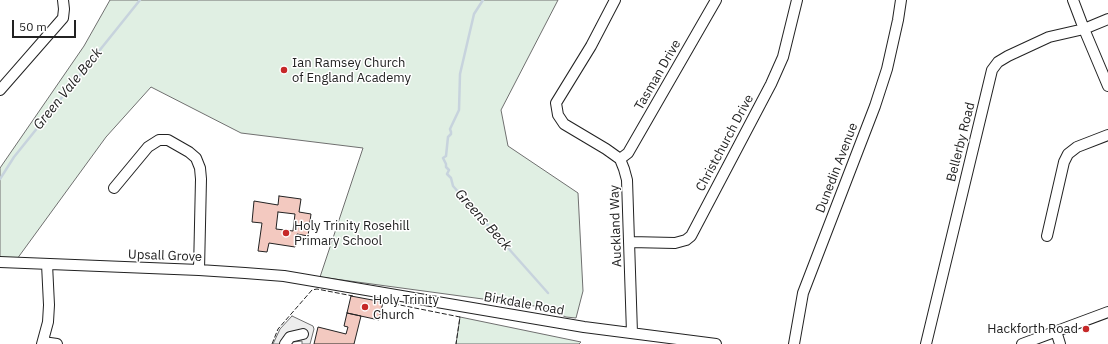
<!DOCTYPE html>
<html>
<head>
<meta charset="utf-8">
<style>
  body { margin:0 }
  #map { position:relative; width:1108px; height:344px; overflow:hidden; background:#fff; font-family:"IBM Plex Sans",sans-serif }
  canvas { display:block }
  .scale { position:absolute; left:12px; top:20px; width:64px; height:18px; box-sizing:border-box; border:2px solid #222; border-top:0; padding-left:5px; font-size:12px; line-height:14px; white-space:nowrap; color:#222; -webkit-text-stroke:3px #fff; paint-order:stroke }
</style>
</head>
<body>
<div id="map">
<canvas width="1108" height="344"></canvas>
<div class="scale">50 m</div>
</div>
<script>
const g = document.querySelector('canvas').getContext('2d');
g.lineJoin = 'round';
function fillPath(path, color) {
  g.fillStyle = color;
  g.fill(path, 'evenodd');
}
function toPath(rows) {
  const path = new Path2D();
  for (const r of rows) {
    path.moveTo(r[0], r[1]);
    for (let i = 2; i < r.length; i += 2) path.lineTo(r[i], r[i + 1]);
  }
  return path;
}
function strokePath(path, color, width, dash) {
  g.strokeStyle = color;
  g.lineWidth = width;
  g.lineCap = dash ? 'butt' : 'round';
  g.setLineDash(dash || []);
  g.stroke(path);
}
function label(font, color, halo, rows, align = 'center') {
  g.font = font + ' "IBM Plex Sans",sans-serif';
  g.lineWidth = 3;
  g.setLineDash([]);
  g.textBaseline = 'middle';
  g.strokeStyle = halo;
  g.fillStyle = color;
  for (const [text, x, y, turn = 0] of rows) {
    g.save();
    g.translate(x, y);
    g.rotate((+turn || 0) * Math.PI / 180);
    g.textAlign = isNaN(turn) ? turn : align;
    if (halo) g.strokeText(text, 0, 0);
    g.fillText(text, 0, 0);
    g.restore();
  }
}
const green = toPath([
  [110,0,558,0,501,110,508,146,578,193,583,291,576,318,566,317,542,307,320,277,363,148,241,133,151,87,106,137,17,259,0,258,0,168,84,46,110,0],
  [460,317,581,342,579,344,456,344,460,317]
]);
fillPath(green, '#e0efe3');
strokePath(green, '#6f6f6f', 1);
const parking = toPath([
  [292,316,313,326,314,329,310,344,302,344,302,341,293,342,291,344,273,344,280,329,292,316]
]);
fillPath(parking, '#ededed');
strokePath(parking, '#6f6f6f', 1);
strokePath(toPath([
  [483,0,474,14,460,74,459,110,450,129,451,132,451,134,448,137,446,156,443,158,446,164,446,167,449,170,447,174,451,178,453,186,548,293],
  [0,179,14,157,140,0]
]), '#c7d3dd', 2.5);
const building = toPath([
  [279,196,301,199,299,212,311,214,308,236,297,234,295,247,269,243,267,252,258,251,262,223,252,222,254,201,278,205,279,196],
  [278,212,295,214,293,231,276,229,278,212],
  [351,296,383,302,379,320,347,313,351,296],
  [347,313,361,316,354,344,314,344,318,327,346,334,348,327,344,326,347,313]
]);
fillPath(building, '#f3c9c0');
strokePath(building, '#222', 1);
const minor = toPath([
  [615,0,591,46,556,103,558,115,564,124,606,149,620,159,624,169,627,180,632,333],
  [1073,0,1084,29,1108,86],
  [0,90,63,18,64,9,63,0],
  [620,159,628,153,716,0],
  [114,188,148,147,159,140,168,140,189,152,196,158,200,168,201,179,199,270],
  [1047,236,1064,162,1068,154,1077,147,1108,135],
  [630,242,675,243,686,240,691,236,771,84,783,57,797,0],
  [0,262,199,270,245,273,284,276,584,327,716,344],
  [1056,331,1060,344],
  [43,342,57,344],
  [42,344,48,322,49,305,47,264],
  [285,344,290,337,303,334],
  [794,344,803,293,875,106,887,69,898,20,901,0],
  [926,344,992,70,998,62,1008,56,1049,37,1084,29,1108,19],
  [1022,344,1108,312]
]);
strokePath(minor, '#222', 12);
strokePath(minor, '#fff', 10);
strokePath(toPath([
  [380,301,460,317,456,344],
  [272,344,278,329,312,290,317,289,353,296]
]), '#222', 1, [5, 2]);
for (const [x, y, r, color] of [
  [284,70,4,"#c62828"],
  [286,233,4,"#c62828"],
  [365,307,4,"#c62828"],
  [1086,329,4,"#c62828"]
]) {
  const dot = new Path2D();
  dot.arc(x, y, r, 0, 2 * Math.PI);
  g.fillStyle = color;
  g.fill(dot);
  strokePath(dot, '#fff', 1.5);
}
label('13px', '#222', '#fff', [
  ["Ian Ramsey Church",292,63],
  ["of England Academy",292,78],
  ["Holy Trinity Rosehill",294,226],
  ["Primary School",294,241],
  ["Holy Trinity",373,300],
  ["Church",373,315],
  ["Hackforth Road",1078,329,"right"]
], 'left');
label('13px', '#222', '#fff', [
  ["Tasman Drive",658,75,-60],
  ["Bellerby Road",961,142,-76],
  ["Christchurch Drive",725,143,-62],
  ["Dunedin Avenue",837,168,-69],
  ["Auckland Way",616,226,-92],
  ["Upsall Grove",165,256,2],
  ["Birkdale Road",524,304,10]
]);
label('italic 14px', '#222', '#fff', [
  ["Green Vale Beck",68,89,-51],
  ["Greens Beck",483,220,48]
]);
</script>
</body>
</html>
